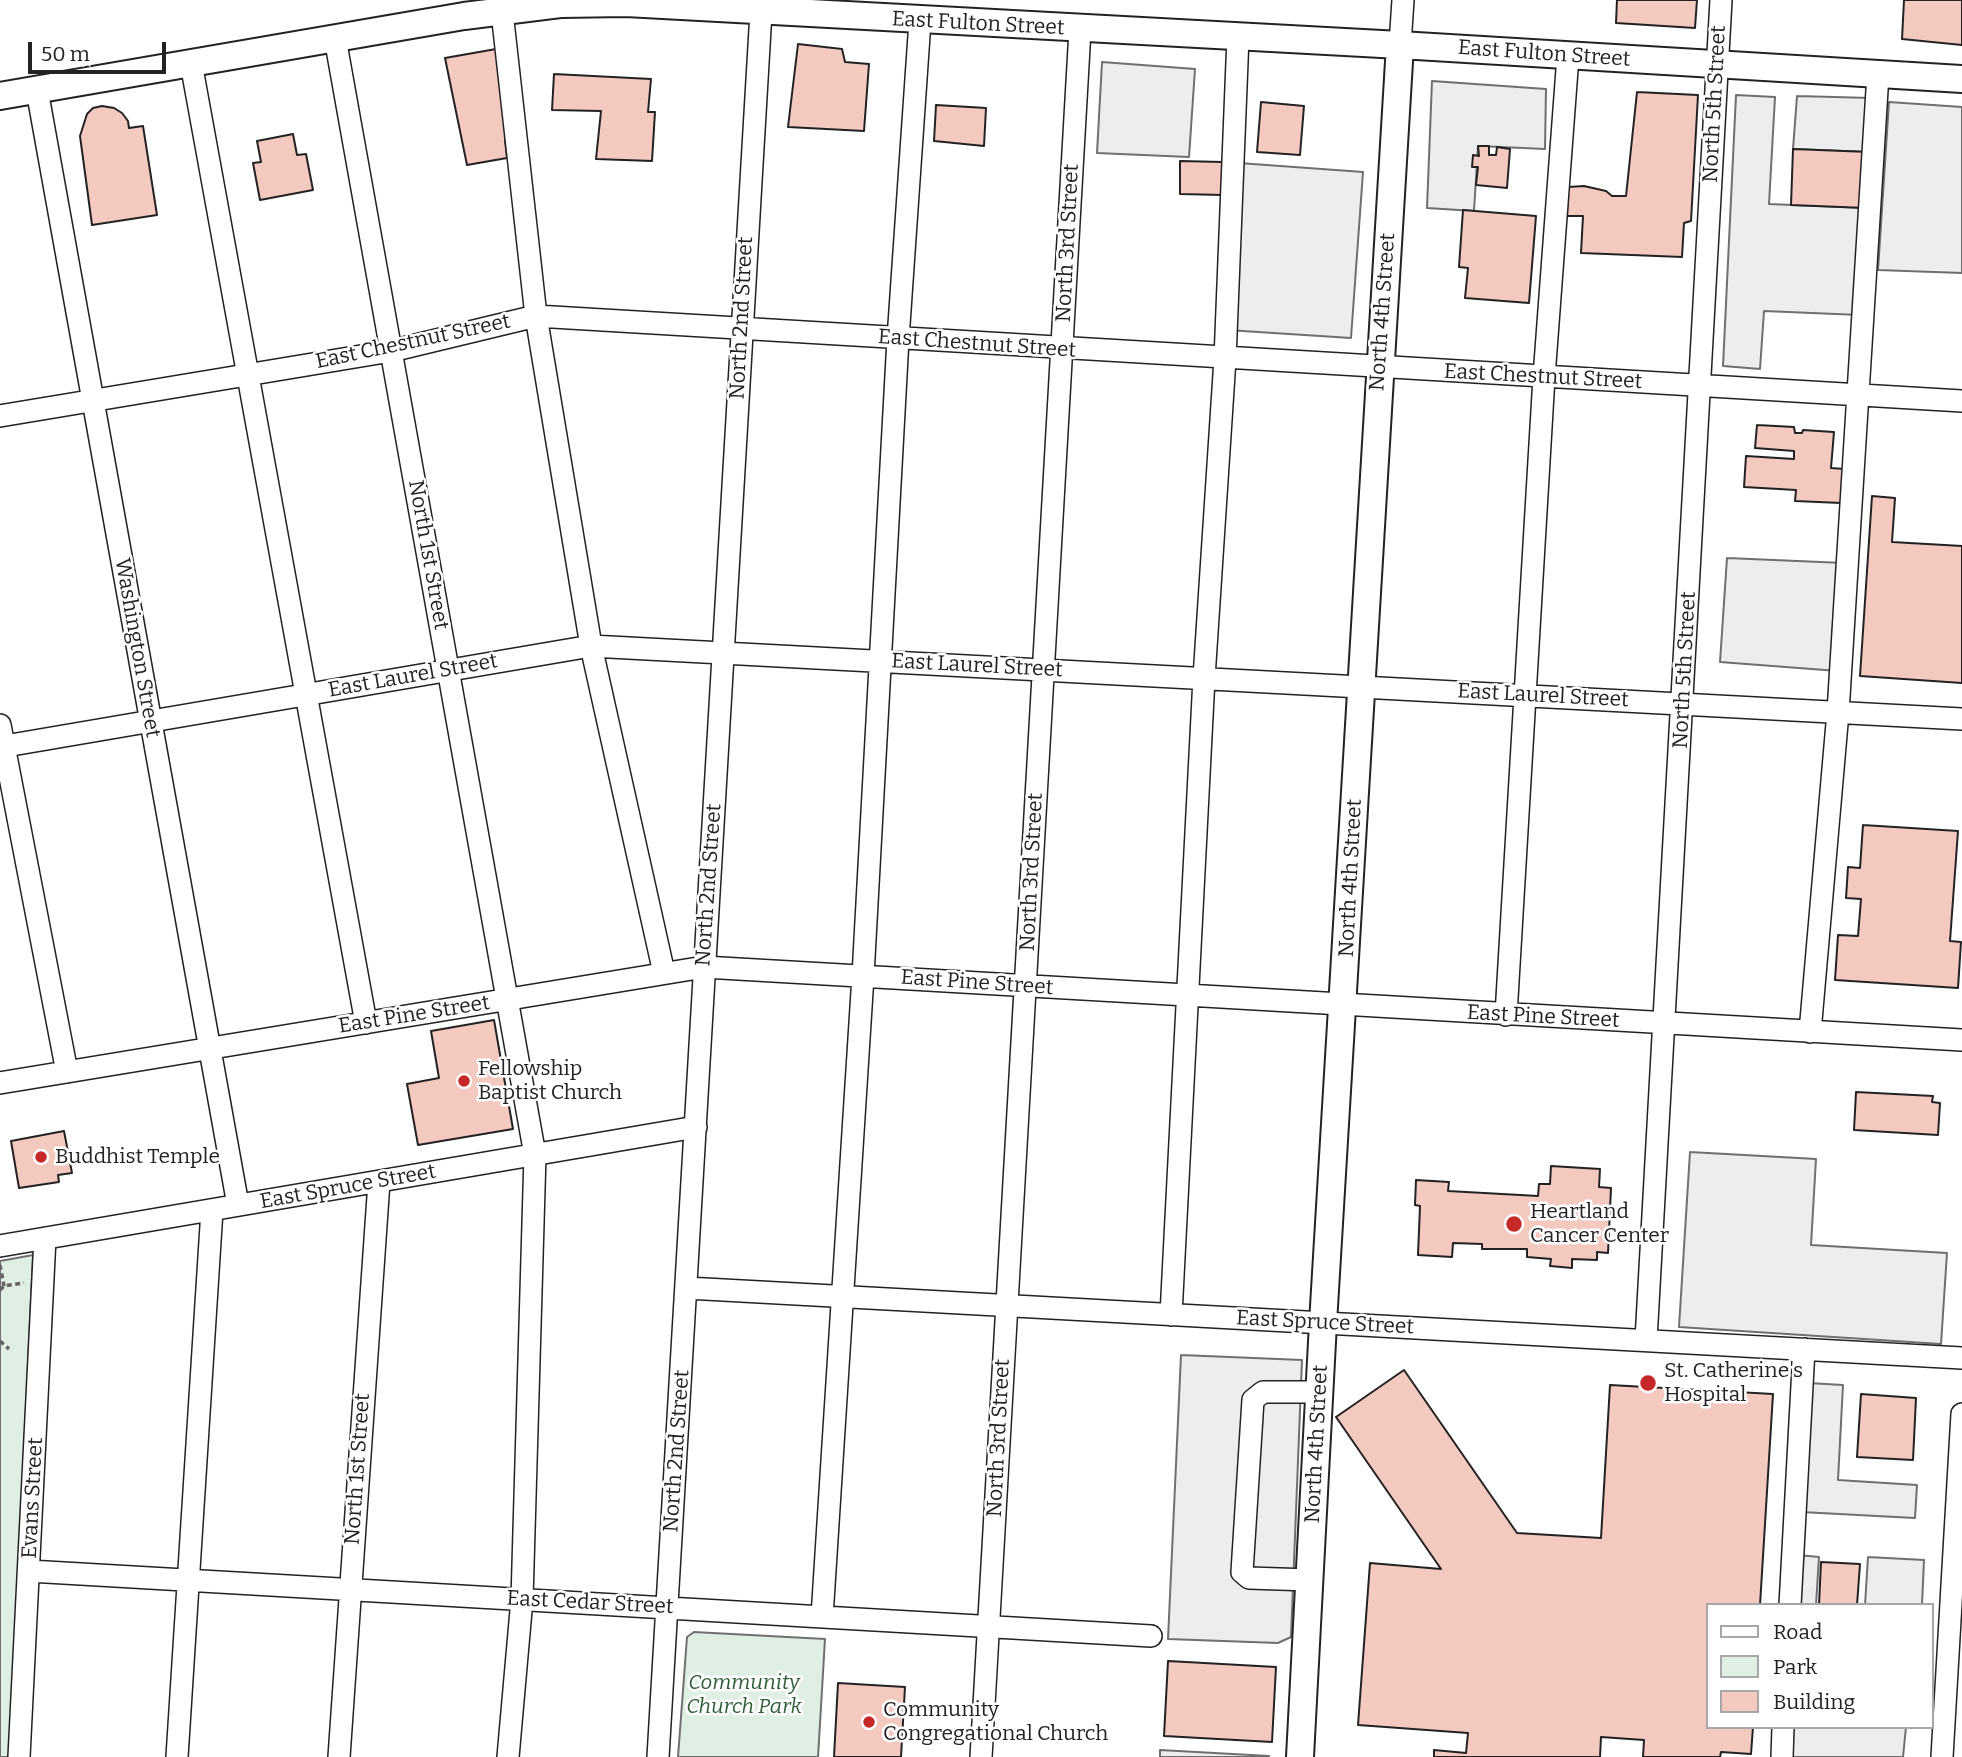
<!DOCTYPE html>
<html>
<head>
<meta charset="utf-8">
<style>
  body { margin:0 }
  #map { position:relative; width:1962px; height:1757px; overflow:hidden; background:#fff; font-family:Bitter,serif }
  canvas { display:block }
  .legend { position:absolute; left:1706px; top:1603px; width:228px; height:126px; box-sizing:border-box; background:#fff; border:2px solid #a7a7a7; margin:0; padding:9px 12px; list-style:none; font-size:21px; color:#222 }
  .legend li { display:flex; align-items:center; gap:14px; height:35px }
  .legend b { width:35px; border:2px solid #a7a7a7 }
  .scale { position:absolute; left:28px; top:42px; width:138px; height:32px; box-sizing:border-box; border:4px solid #222; border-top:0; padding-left:9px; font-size:21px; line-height:24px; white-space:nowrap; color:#222; -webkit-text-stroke:5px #fff; paint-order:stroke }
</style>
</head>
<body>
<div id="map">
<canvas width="1962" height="1757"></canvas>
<ul class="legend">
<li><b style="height:9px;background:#fff"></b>Road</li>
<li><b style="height:19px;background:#e0efe3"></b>Park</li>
<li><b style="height:19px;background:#f3c9c0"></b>Building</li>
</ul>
<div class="scale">50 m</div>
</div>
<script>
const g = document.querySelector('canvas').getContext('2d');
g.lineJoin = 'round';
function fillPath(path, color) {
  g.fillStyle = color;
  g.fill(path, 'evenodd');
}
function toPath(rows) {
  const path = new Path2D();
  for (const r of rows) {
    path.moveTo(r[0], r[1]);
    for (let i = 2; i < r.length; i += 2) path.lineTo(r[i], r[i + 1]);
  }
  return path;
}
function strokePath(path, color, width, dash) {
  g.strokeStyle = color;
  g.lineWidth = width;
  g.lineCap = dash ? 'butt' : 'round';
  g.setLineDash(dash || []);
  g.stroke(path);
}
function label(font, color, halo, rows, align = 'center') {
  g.font = font + ' Bitter,serif';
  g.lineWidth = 5;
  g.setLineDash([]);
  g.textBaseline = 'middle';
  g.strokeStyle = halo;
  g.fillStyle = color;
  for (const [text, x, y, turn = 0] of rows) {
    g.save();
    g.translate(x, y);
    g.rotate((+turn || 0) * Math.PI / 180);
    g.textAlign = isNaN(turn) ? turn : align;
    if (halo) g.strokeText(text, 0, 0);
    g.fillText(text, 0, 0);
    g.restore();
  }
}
const green = toPath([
  [33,1255,10,1757,0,1757,0,1261,33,1255],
  [694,1632,825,1639,818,1757,678,1757,687,1637,694,1632]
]);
fillPath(green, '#e0efe3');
strokePath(green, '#6f6f6f', 2);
const parking = toPath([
  [1102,62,1195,69,1189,157,1097,153,1102,62],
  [1432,81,1546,89,1545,149,1478,146,1474,211,1427,208,1432,81],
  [1736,95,1775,97,1769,204,1866,208,1860,315,1764,311,1760,369,1723,366,1736,95],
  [1797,96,1871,98,1869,152,1793,149,1797,96],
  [1889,102,1962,107,1962,273,1878,270,1889,102],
  [1239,163,1363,172,1351,338,1227,330,1239,163],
  [1727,558,1844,563,1838,671,1720,662,1727,558],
  [1690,1152,1816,1159,1811,1245,1947,1253,1941,1344,1679,1327,1690,1152],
  [1181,1355,1302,1360,1291,1637,1278,1643,1168,1639,1181,1355],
  [1808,1383,1843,1385,1838,1480,1917,1485,1915,1518,1801,1512,1808,1383],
  [1798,1555,1819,1557,1816,1605,1795,1605,1798,1555],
  [1868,1557,1924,1560,1922,1605,1865,1605,1868,1557],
  [1786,1727,1906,1727,1903,1757,1784,1757,1786,1727],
  [1160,1750,1269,1756,1269,1757,1160,1757,1160,1750]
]);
fillPath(parking, '#ededed');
strokePath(parking, '#6f6f6f', 2);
const building = toPath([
  [1617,0,1697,0,1695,28,1616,23,1617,0],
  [1904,0,1962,0,1962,45,1902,39,1904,0],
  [798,44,842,49,845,62,869,64,864,131,788,127,798,44],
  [496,49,512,139,505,140,507,158,467,165,445,58,496,49],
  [554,74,651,79,648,112,655,112,652,161,596,159,601,111,552,110,554,74],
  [1637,92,1698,95,1691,221,1684,223,1682,257,1581,253,1583,216,1567,216,1568,187,1584,186,1606,191,1612,196,1626,196,1637,92],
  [1261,102,1304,106,1300,155,1257,152,1261,102],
  [936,105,986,108,984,146,934,141,936,105],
  [102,106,114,108,122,113,128,121,129,128,143,126,157,215,92,225,80,136,87,114,93,108,102,106],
  [293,134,297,155,306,154,313,190,260,200,253,163,261,162,257,141,293,134],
  [1478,146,1489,146,1489,155,1496,155,1497,147,1510,149,1507,188,1476,185,1478,167,1472,167,1473,155,1479,156,1478,146],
  [1793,149,1869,152,1866,208,1791,205,1793,149],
  [1180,161,1223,162,1223,195,1180,194,1180,161],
  [1463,210,1536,216,1529,303,1465,298,1468,268,1459,267,1463,210],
  [1757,425,1794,427,1795,433,1802,433,1803,430,1834,432,1831,468,1845,469,1841,503,1795,501,1796,490,1744,487,1746,456,1794,459,1794,451,1755,448,1757,425],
  [1872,496,1895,498,1892,542,1962,546,1962,683,1860,676,1872,496],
  [1863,825,1958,831,1950,941,1961,942,1958,988,1835,980,1838,935,1858,936,1861,899,1846,898,1848,867,1860,868,1863,825],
  [494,1020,513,1129,418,1145,407,1084,439,1078,431,1031,494,1020],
  [1856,1092,1933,1096,1932,1102,1940,1103,1938,1135,1854,1130,1856,1092],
  [64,1131,72,1173,58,1175,59,1182,19,1188,11,1141,64,1131],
  [1551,1166,1600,1169,1599,1187,1611,1188,1608,1253,1597,1252,1597,1260,1572,1259,1572,1268,1550,1266,1551,1259,1527,1257,1527,1249,1482,1249,1482,1244,1453,1243,1452,1257,1418,1255,1420,1206,1415,1205,1416,1180,1449,1182,1448,1191,1538,1196,1539,1184,1550,1184,1551,1166],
  [1404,1370,1517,1533,1601,1538,1610,1385,1773,1394,1760,1605,1708,1605,1708,1727,1753,1727,1751,1754,1721,1752,1720,1757,1643,1757,1644,1740,1601,1737,1600,1757,1434,1757,1434,1750,1466,1753,1468,1733,1358,1725,1370,1563,1441,1569,1336,1417,1404,1370],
  [1861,1394,1916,1398,1913,1460,1857,1457,1861,1394],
  [1821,1562,1860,1564,1857,1605,1819,1605,1821,1562],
  [1168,1661,1276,1667,1272,1742,1164,1736,1168,1661],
  [838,1683,905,1687,901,1757,834,1757,838,1683]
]);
fillPath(building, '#f3c9c0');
strokePath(building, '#222', 2);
const minor = toPath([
  [502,12,536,316,591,646,664,973],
  [335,38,535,1155,522,1599,508,1757],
  [1400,45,1403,0],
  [191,63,366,1023],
  [37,90,238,1205],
  [0,416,391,351,536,316,1962,401],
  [0,725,67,1072],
  [0,747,591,646,1962,719],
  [1506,1015,1544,377,1568,56],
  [1810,1032,1838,712,1878,74],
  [0,1083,704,967,1962,1040],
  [0,1246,696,1127],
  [687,1288,1962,1358],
  [1171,1315,1204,678,1225,359,1238,37],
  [1646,1340,1721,0],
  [29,1571,1151,1636],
  [1310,1580,1249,1578,1242,1572,1253,1400,1263,1392,1320,1392],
  [1790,1605,1804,1349],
  [822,1617,863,976,898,339,920,21],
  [19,1757,45,1238],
  [177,1757,212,1210],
  [339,1757,379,1182],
  [658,1757,761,12],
  [981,1757,1080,30],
  [1782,1757,1783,1727],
  [1942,1757,1962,1414]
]);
const major = toPath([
  [0,96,464,16,560,4,626,3,1400,45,1962,79],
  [1300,1757,1323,1323,1400,45]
]);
strokePath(minor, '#222', 24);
strokePath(major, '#222', 30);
strokePath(toPath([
  [0,1265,4,1286],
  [0,1290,4,1286,24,1283],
  [0,1341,9,1349]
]), '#646464', 3.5, [5, 3.5]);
strokePath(minor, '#fff', 21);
strokePath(major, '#fff', 26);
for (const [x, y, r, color] of [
  [464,1081,7,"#c62828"],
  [41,1157,7,"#c62828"],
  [1514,1224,9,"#c62828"],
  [1648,1383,9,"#c62828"],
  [869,1722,7,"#c62828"]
]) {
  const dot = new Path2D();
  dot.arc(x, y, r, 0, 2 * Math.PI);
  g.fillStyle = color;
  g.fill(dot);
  strokePath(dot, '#fff', 2.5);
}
label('21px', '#222', '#fff', [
  ["East Fulton Street",978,24,3],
  ["East Fulton Street",1544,54,4],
  ["North 5th Street",1715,104,-87],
  ["North 3rd Street",1068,243,-87],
  ["North 4th Street",1383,312,-86],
  ["North 2nd Street",742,318,-87],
  ["East Chestnut Street",413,342,-12],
  ["East Chestnut Street",977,344,4],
  ["East Chestnut Street",1543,377,3],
  ["North 1st Street",428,555,80],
  ["Washington Street",137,648,80],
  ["East Laurel Street",977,666,3],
  ["North 5th Street",1685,670,-87],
  ["East Laurel Street",413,676,-10],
  ["East Laurel Street",1543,696,3],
  ["North 3rd Street",1032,872,-87],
  ["North 4th Street",1351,878,-87],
  ["North 2nd Street",709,885,-86],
  ["East Pine Street",977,983,4],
  ["East Pine Street",414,1015,-9],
  ["East Pine Street",1543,1017,3],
  ["East Spruce Street",348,1187,-10],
  ["East Spruce Street",1325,1323,3],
  ["North 3rd Street",999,1438,-87],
  ["North 4th Street",1317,1444,-87],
  ["North 2nd Street",677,1451,-86],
  ["North 1st Street",358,1469,-86],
  ["Evans Street",33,1498,-87],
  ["East Cedar Street",590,1603,3]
]);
label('21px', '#222', '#fff', [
  ["Fellowship",478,1069],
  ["Baptist Church",478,1093],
  ["Buddhist Temple",55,1157],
  ["Heartland",1530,1212],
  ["Cancer Center",1530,1236],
  ["St. Catherine's",1664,1371],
  ["Hospital",1664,1395],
  ["Community",883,1710],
  ["Congregational Church",883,1734]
], 'left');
label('italic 21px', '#2f5e38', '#fff', [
  ["Community",744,1683],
  ["Church Park",744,1707]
]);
</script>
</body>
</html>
